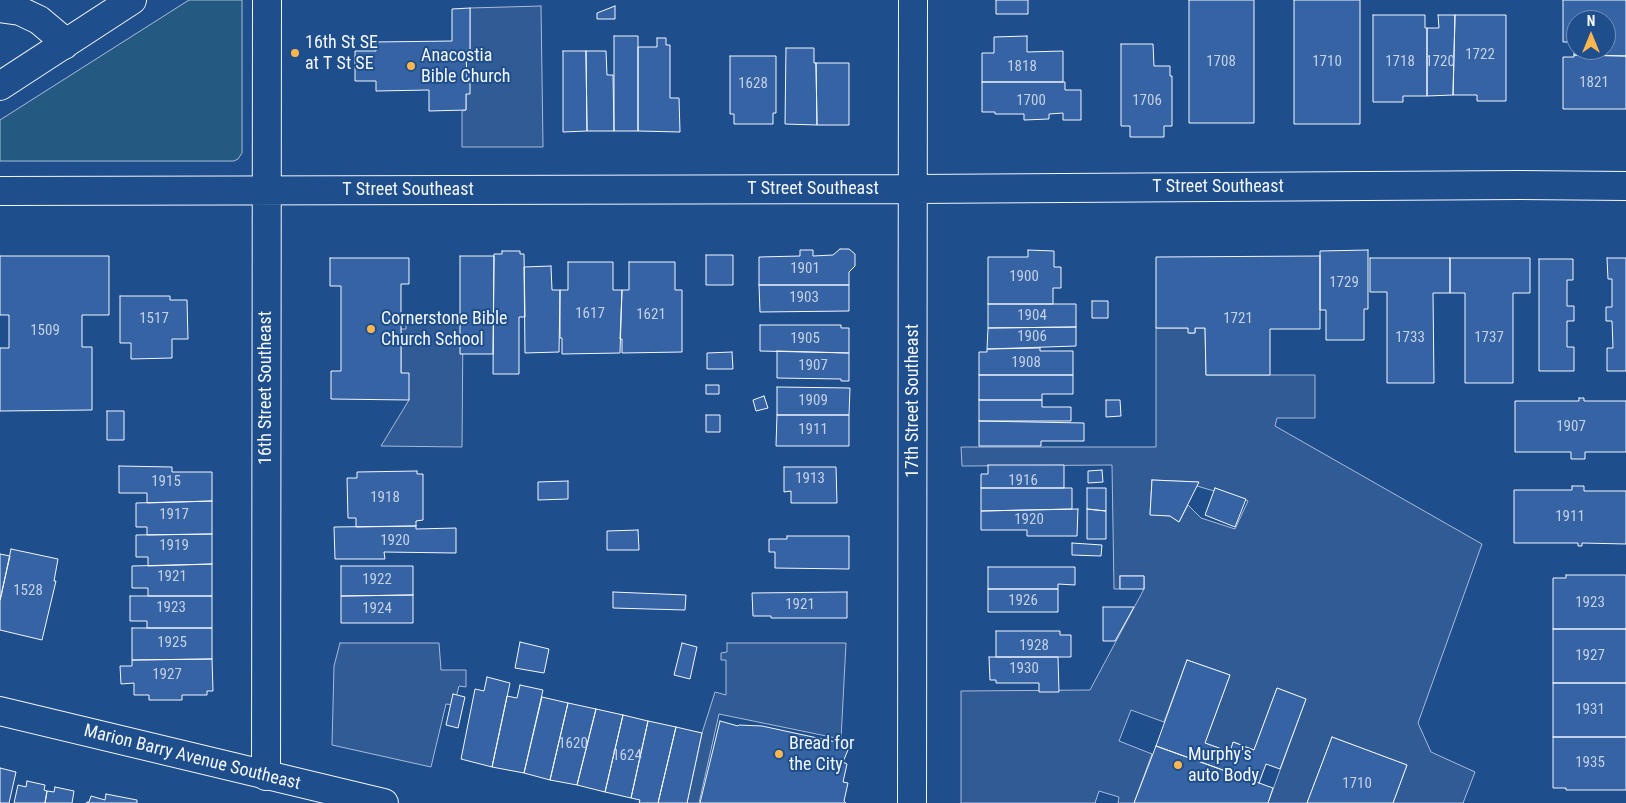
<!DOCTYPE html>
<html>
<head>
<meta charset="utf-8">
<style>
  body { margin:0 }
  #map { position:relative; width:1626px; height:803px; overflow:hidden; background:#1f4e8c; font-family:"Roboto Condensed",sans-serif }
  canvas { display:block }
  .north { position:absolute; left:1566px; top:10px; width:50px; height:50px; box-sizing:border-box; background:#1f4e8c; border:1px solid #7391ba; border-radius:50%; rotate:0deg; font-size:14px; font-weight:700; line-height:20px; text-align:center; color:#f2f6ff }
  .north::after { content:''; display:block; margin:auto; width:18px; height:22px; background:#ffb74d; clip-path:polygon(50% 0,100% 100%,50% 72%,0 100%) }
</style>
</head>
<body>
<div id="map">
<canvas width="1626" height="803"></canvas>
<div class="north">N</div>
</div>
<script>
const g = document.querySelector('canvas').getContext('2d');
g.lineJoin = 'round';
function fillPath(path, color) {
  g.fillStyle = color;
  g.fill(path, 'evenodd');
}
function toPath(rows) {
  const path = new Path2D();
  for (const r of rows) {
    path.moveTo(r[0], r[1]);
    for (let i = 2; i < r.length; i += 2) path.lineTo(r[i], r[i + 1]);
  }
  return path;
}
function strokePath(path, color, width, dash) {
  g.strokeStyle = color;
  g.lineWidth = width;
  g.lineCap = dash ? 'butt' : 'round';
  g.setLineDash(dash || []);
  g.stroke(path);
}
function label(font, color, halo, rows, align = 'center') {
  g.font = font + ' "Roboto Condensed",sans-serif';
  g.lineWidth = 4;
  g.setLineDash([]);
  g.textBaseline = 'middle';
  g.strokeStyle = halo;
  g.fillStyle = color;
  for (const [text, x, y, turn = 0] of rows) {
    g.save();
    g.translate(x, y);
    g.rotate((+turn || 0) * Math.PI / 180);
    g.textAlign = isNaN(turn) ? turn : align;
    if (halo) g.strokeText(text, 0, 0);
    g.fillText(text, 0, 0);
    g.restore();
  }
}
const green = toPath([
  [189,0,242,0,242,153,238,159,234,161,0,161,0,120,189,0]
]);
fillPath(green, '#245a82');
strokePath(green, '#a8bbd7', 1);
const parking = toPath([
  [541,6,543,147,462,147,462,111,466,110,466,51,470,50,470,8,541,6],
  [406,321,463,321,462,447,381,446,409,400,401,373,401,329,406,329,406,321],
  [1156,328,1188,328,1189,333,1195,333,1195,328,1205,328,1206,375,1315,375,1315,418,1277,418,1275,426,1482,544,1418,723,1431,752,1475,772,1463,803,1393,803,1407,765,1332,737,1307,803,1268,803,1306,699,1277,688,1254,750,1234,742,1230,752,1205,743,1230,675,1187,660,1164,722,1131,710,1119,741,1152,754,1134,803,1118,803,1119,797,1099,791,1095,803,961,803,961,691,1090,690,1144,589,1144,576,1120,576,1120,589,1114,589,1112,465,962,466,961,447,1156,447,1156,328],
  [1152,480,1198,482,1197,486,1214,491,1215,488,1248,501,1235,529,1201,518,1188,505,1179,522,1170,516,1150,514,1152,480],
  [340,643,439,643,441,670,466,670,466,687,459,686,454,705,446,704,431,767,332,745,334,666,340,643],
  [727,643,846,643,841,739,719,714,699,803,687,803,702,733,715,692,726,695,726,660,721,660,721,653,727,652,727,643]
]);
fillPath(parking, '#305b95');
strokePath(parking, '#a8bbd7', 1);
const building = toPath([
  [996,0,1028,0,1028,14,996,14,996,0],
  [1189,0,1254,0,1254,123,1189,123,1189,0],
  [1294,0,1360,0,1360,124,1294,124,1294,0],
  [1563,0,1626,0,1626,56,1574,55,1574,42,1563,42,1563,0],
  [1576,20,1606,20,1606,50,1576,50,1576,20],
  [615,6,615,19,597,19,597,13,615,6],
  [470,8,470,51,466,51,467,82,470,82,470,94,466,94,466,110,429,111,429,90,376,91,376,81,355,81,355,51,376,51,376,42,452,41,452,9,470,8],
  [1373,15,1425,15,1425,28,1427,28,1427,96,1403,96,1403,102,1373,102,1373,15],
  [1438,15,1455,15,1453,95,1427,96,1427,28,1439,28,1438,15],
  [1455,15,1506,15,1506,101,1477,101,1477,95,1453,95,1455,15],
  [614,36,638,36,638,131,614,131,614,36],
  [1027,36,1027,52,1063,51,1063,82,982,82,982,53,994,53,994,37,1027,36],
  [657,38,666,38,666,45,670,45,670,98,679,98,680,132,638,131,638,47,657,47,657,38],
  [1121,44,1153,44,1154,66,1170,66,1170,76,1172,76,1172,126,1164,126,1164,137,1130,137,1130,126,1121,126,1121,44],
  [786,48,814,48,814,63,816,63,817,125,785,124,786,48],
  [563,51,586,51,587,131,563,132,563,51],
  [586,51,606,51,607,75,613,75,614,131,587,131,586,51],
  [1574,55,1626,56,1626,109,1563,109,1563,57,1574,57,1574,55],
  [730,56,776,56,776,113,773,113,773,124,734,124,734,114,730,114,730,56],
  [816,63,849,63,849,125,817,125,816,63],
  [982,82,1065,82,1065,90,1081,90,1081,120,1063,120,1063,113,1049,114,1049,119,1024,120,1024,114,995,114,995,112,982,112,982,82],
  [840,249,849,249,855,254,855,266,849,272,849,285,759,285,759,257,800,256,800,250,813,250,813,256,833,255,840,249],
  [1028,250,1054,251,1054,267,1061,267,1061,288,1053,288,1053,304,988,304,988,257,1028,257,1028,250],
  [1368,250,1368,309,1364,309,1364,340,1326,340,1326,310,1320,310,1320,251,1368,250],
  [502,251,520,251,520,254,524,254,525,317,519,317,519,374,493,374,494,254,502,254,502,251],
  [706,255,733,255,733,285,706,285,706,255],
  [0,256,109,256,109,315,82,315,82,347,92,347,92,410,0,411,0,348,9,348,9,315,0,315,0,256],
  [460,256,494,256,493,354,460,354,460,256],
  [1320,256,1320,329,1270,329,1270,375,1206,375,1205,328,1195,328,1195,333,1188,333,1188,328,1156,328,1156,257,1320,256],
  [330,258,409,258,409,284,401,284,401,373,409,373,409,400,331,399,331,371,341,371,341,286,330,286,330,258],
  [1370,258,1450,258,1450,293,1433,293,1434,383,1387,383,1387,292,1370,292,1370,258],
  [1450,258,1530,258,1530,293,1513,293,1513,383,1465,383,1465,293,1450,293,1450,258],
  [1607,258,1626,258,1626,371,1607,371,1607,348,1613,348,1612,321,1606,321,1606,307,1612,307,1612,279,1608,279,1607,258],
  [1539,259,1573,259,1573,280,1567,280,1567,306,1574,306,1574,321,1567,321,1567,347,1574,347,1574,371,1539,371,1539,259],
  [568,262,613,262,613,290,622,290,620,353,562,354,562,338,560,338,560,290,568,290,568,262],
  [629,262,675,262,675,290,682,290,682,352,622,353,622,339,620,339,622,290,629,290,629,262],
  [551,266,552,290,560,290,559,352,525,353,524,267,551,266],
  [759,285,849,285,849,311,760,312,759,285],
  [120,296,170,296,170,300,187,300,188,339,172,339,172,358,131,359,131,343,120,343,120,296],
  [1092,301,1108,301,1108,318,1092,318,1092,301],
  [988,304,1076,304,1076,327,988,328,988,304],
  [760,325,841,325,841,328,849,328,849,353,760,351,760,325],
  [1076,327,1076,346,987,349,988,328,1076,327],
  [1040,348,1040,351,1073,351,1073,375,979,375,979,352,987,352,987,349,1040,348],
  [777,351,849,353,849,381,841,381,841,379,777,378,777,351],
  [732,352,733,369,707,369,707,353,732,352],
  [979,375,1073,375,1073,394,1042,394,1042,400,979,400,979,375],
  [706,385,719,385,719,394,706,394,706,385],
  [777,387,850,388,849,415,777,415,777,387],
  [764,396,768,408,756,411,753,400,764,396],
  [1579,398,1584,398,1584,401,1626,401,1626,452,1585,452,1585,459,1571,459,1571,452,1515,452,1515,401,1579,401,1579,398],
  [979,400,1042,400,1042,407,1071,407,1071,421,979,421,979,400],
  [1106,400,1120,400,1121,416,1106,417,1106,400],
  [107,411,124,411,124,440,107,440,107,411],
  [706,415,720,415,720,432,706,432,706,415],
  [777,415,849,415,849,446,776,446,777,415],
  [979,421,1084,423,1084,441,1041,441,1041,446,979,446,979,421],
  [988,465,1064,465,1064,488,981,488,981,474,988,474,988,465],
  [119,466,172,467,172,472,212,472,212,501,147,503,147,493,119,493,119,466],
  [784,467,836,467,837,503,791,503,791,491,784,492,784,467],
  [1102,470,1103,482,1088,483,1088,471,1102,470],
  [417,471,417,474,423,474,423,520,416,521,416,526,356,527,356,518,348,518,347,478,357,478,357,472,417,471],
  [1152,480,1199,482,1179,522,1170,516,1150,515,1152,480],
  [568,481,568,499,538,500,538,482,568,481],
  [1572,486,1584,486,1584,491,1626,491,1626,544,1582,543,1582,546,1578,546,1578,543,1514,543,1514,490,1572,490,1572,486],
  [981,488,1072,488,1072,509,981,511,981,488],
  [1087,488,1106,488,1106,511,1087,509,1087,488],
  [1215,488,1246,499,1235,527,1205,515,1215,488],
  [212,501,212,534,147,535,147,527,136,527,136,503,212,501],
  [1078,509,1077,536,1027,536,1027,530,981,530,981,511,1078,509],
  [1087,509,1106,511,1106,539,1087,539,1087,509],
  [416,526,416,529,456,528,456,553,384,552,385,559,335,559,334,527,416,526],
  [638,530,639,550,607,550,607,531,638,530],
  [212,534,212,564,148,566,148,557,136,557,136,535,212,534],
  [787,536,849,536,849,569,775,568,775,552,769,552,769,539,787,539,787,536],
  [1072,543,1102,545,1101,556,1072,555,1072,543],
  [11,549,58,559,54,581,56,581,42,640,0,630,0,601,11,549],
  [0,554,10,556,0,600,0,554],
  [212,564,212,596,148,596,148,588,132,588,132,566,212,564],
  [341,566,413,566,413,595,341,596,341,566],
  [988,567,1075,567,1075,585,1058,584,1058,589,988,589,988,567],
  [1566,575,1626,575,1626,629,1553,629,1553,578,1566,578,1566,575],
  [1120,576,1144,576,1144,589,1120,589,1120,576],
  [988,589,1058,589,1058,612,988,612,988,589],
  [613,592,686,595,685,610,613,608,613,592],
  [847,592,847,618,771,618,771,616,753,616,752,593,847,592],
  [413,595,413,623,341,623,341,596,413,595],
  [130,596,212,596,212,628,147,628,147,621,130,621,130,596],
  [1103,607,1134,607,1115,641,1103,641,1103,607],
  [132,628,212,628,212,659,132,660,132,628],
  [1553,629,1626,629,1626,683,1553,683,1553,629],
  [996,631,1060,631,1060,635,1071,635,1071,657,996,657,996,631],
  [520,642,549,649,544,673,515,668,520,642],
  [682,643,697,647,690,679,674,675,682,643],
  [989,657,1058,657,1059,692,1039,692,1039,683,996,683,996,680,990,680,989,657],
  [212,659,213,691,207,691,207,695,182,695,182,700,149,700,149,695,134,695,134,683,121,684,120,666,132,666,132,660,212,659],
  [1187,660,1230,675,1205,743,1230,752,1233,742,1254,750,1277,688,1306,699,1280,769,1266,764,1259,783,1156,746,1187,660],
  [487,677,510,683,492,767,461,759,475,689,484,691,487,677],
  [1553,683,1626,683,1626,737,1553,737,1553,683],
  [520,685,543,690,524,773,492,767,507,696,517,698,520,685],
  [453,694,465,697,458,728,446,725,453,694],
  [542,697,568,703,550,780,524,773,542,697],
  [568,703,596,709,577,785,550,780,568,703],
  [596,709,623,715,605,792,577,785,596,709],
  [623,715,648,721,631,798,605,792,623,715],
  [648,721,676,727,658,803,639,803,640,800,631,798,648,721],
  [720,721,738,726,739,725,762,726,850,745,843,762,847,764,843,782,848,783,844,801,846,803,700,803,720,721],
  [676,727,702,733,687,803,658,803,676,727],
  [1332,737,1407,765,1393,803,1307,803,1332,737],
  [1553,737,1626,737,1626,790,1566,790,1566,788,1553,788,1553,737],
  [1156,746,1273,788,1268,803,1134,803,1156,746],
  [0,768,16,772,9,803,0,803,0,768],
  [27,781,45,785,44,790,47,791,45,803,14,803,18,785,26,787,27,781],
  [55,787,74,791,72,803,45,803,47,791,54,792,55,787],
  [106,794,137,800,137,803,86,803,87,802,89,802,91,796,105,800,106,794]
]);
fillPath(building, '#3563a3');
strokePath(building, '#f2f6ff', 1);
const street = toPath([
  [0,8,20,11,39,20,58,36,64,45],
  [0,191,913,189,1519,185,1626,186],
  [266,776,267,0],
  [912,803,913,0]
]);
const secondary = toPath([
  [0,86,132,0],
  [0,711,384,803]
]);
strokePath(street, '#f2f6ff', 30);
strokePath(secondary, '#f2f6ff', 30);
strokePath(street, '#1f4e8c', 28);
strokePath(secondary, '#1f4e8c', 28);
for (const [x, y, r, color] of [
  [295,53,5,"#ffb74d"],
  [411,66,5,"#ffb74d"],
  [371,329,5,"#ffb74d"],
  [779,754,5,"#ffb74d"],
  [1178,765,5,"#ffb74d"]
]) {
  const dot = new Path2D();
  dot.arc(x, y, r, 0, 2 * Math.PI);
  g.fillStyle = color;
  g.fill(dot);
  strokePath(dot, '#1f4e8c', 2);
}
label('15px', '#c3d1e8', null, [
  ["1722",1480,55],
  ["1708",1221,62],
  ["1710",1327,62],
  ["1718",1400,62],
  ["1720",1440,62],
  ["1818",1022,67],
  ["1821",1594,83],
  ["1628",753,84],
  ["1700",1031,101],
  ["1706",1147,101],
  ["1901",805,269],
  ["1900",1024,277],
  ["1729",1344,283],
  ["1903",804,298],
  ["1617",590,314],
  ["1621",651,315],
  ["1904",1032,316],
  ["1517",154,319],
  ["1721",1238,319],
  ["1509",45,331],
  ["1906",1032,337],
  ["1733",1410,338],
  ["1737",1489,338],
  ["1905",805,339],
  ["1908",1026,363],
  ["1907",813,366],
  ["1909",813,401],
  ["1907",1571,427],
  ["1911",813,430],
  ["1913",810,479],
  ["1916",1023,481],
  ["1915",166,482],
  ["1918",385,498],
  ["1917",174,515],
  ["1911",1570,517],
  ["1920",1029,520],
  ["1920",395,541],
  ["1919",174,546],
  ["1921",172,577],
  ["1922",377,580],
  ["1528",28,591],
  ["1926",1023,601],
  ["1923",1590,603],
  ["1921",800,605],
  ["1923",171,608],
  ["1924",377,609],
  ["1925",172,643],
  ["1928",1034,646],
  ["1927",1590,656],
  ["1930",1024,669],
  ["1927",167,675],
  ["1931",1590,710],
  ["1620",573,744],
  ["1624",627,756],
  ["1935",1590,763],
  ["1710",1357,784]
]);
label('18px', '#f2f6ff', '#1f4e8c', [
  ["16th St SE",305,43],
  ["at T St SE",305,64],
  ["Anacostia",421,56],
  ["Bible Church",421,77],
  ["Cornerstone Bible",381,319],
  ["Church School",381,340],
  ["Bread for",789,744],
  ["the City",789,765],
  ["Murphy's",1188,755],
  ["auto Body",1188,776]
], 'left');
label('18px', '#f2f6ff', '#1f4e8c', [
  ["T Street Southeast",1218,187],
  ["T Street Southeast",813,189],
  ["T Street Southeast",408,190],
  ["16th Street Southeast",266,388,-90],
  ["17th Street Southeast",913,401,-90],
  ["Marion Barry Avenue Southeast",192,758,14]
]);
</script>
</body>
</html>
